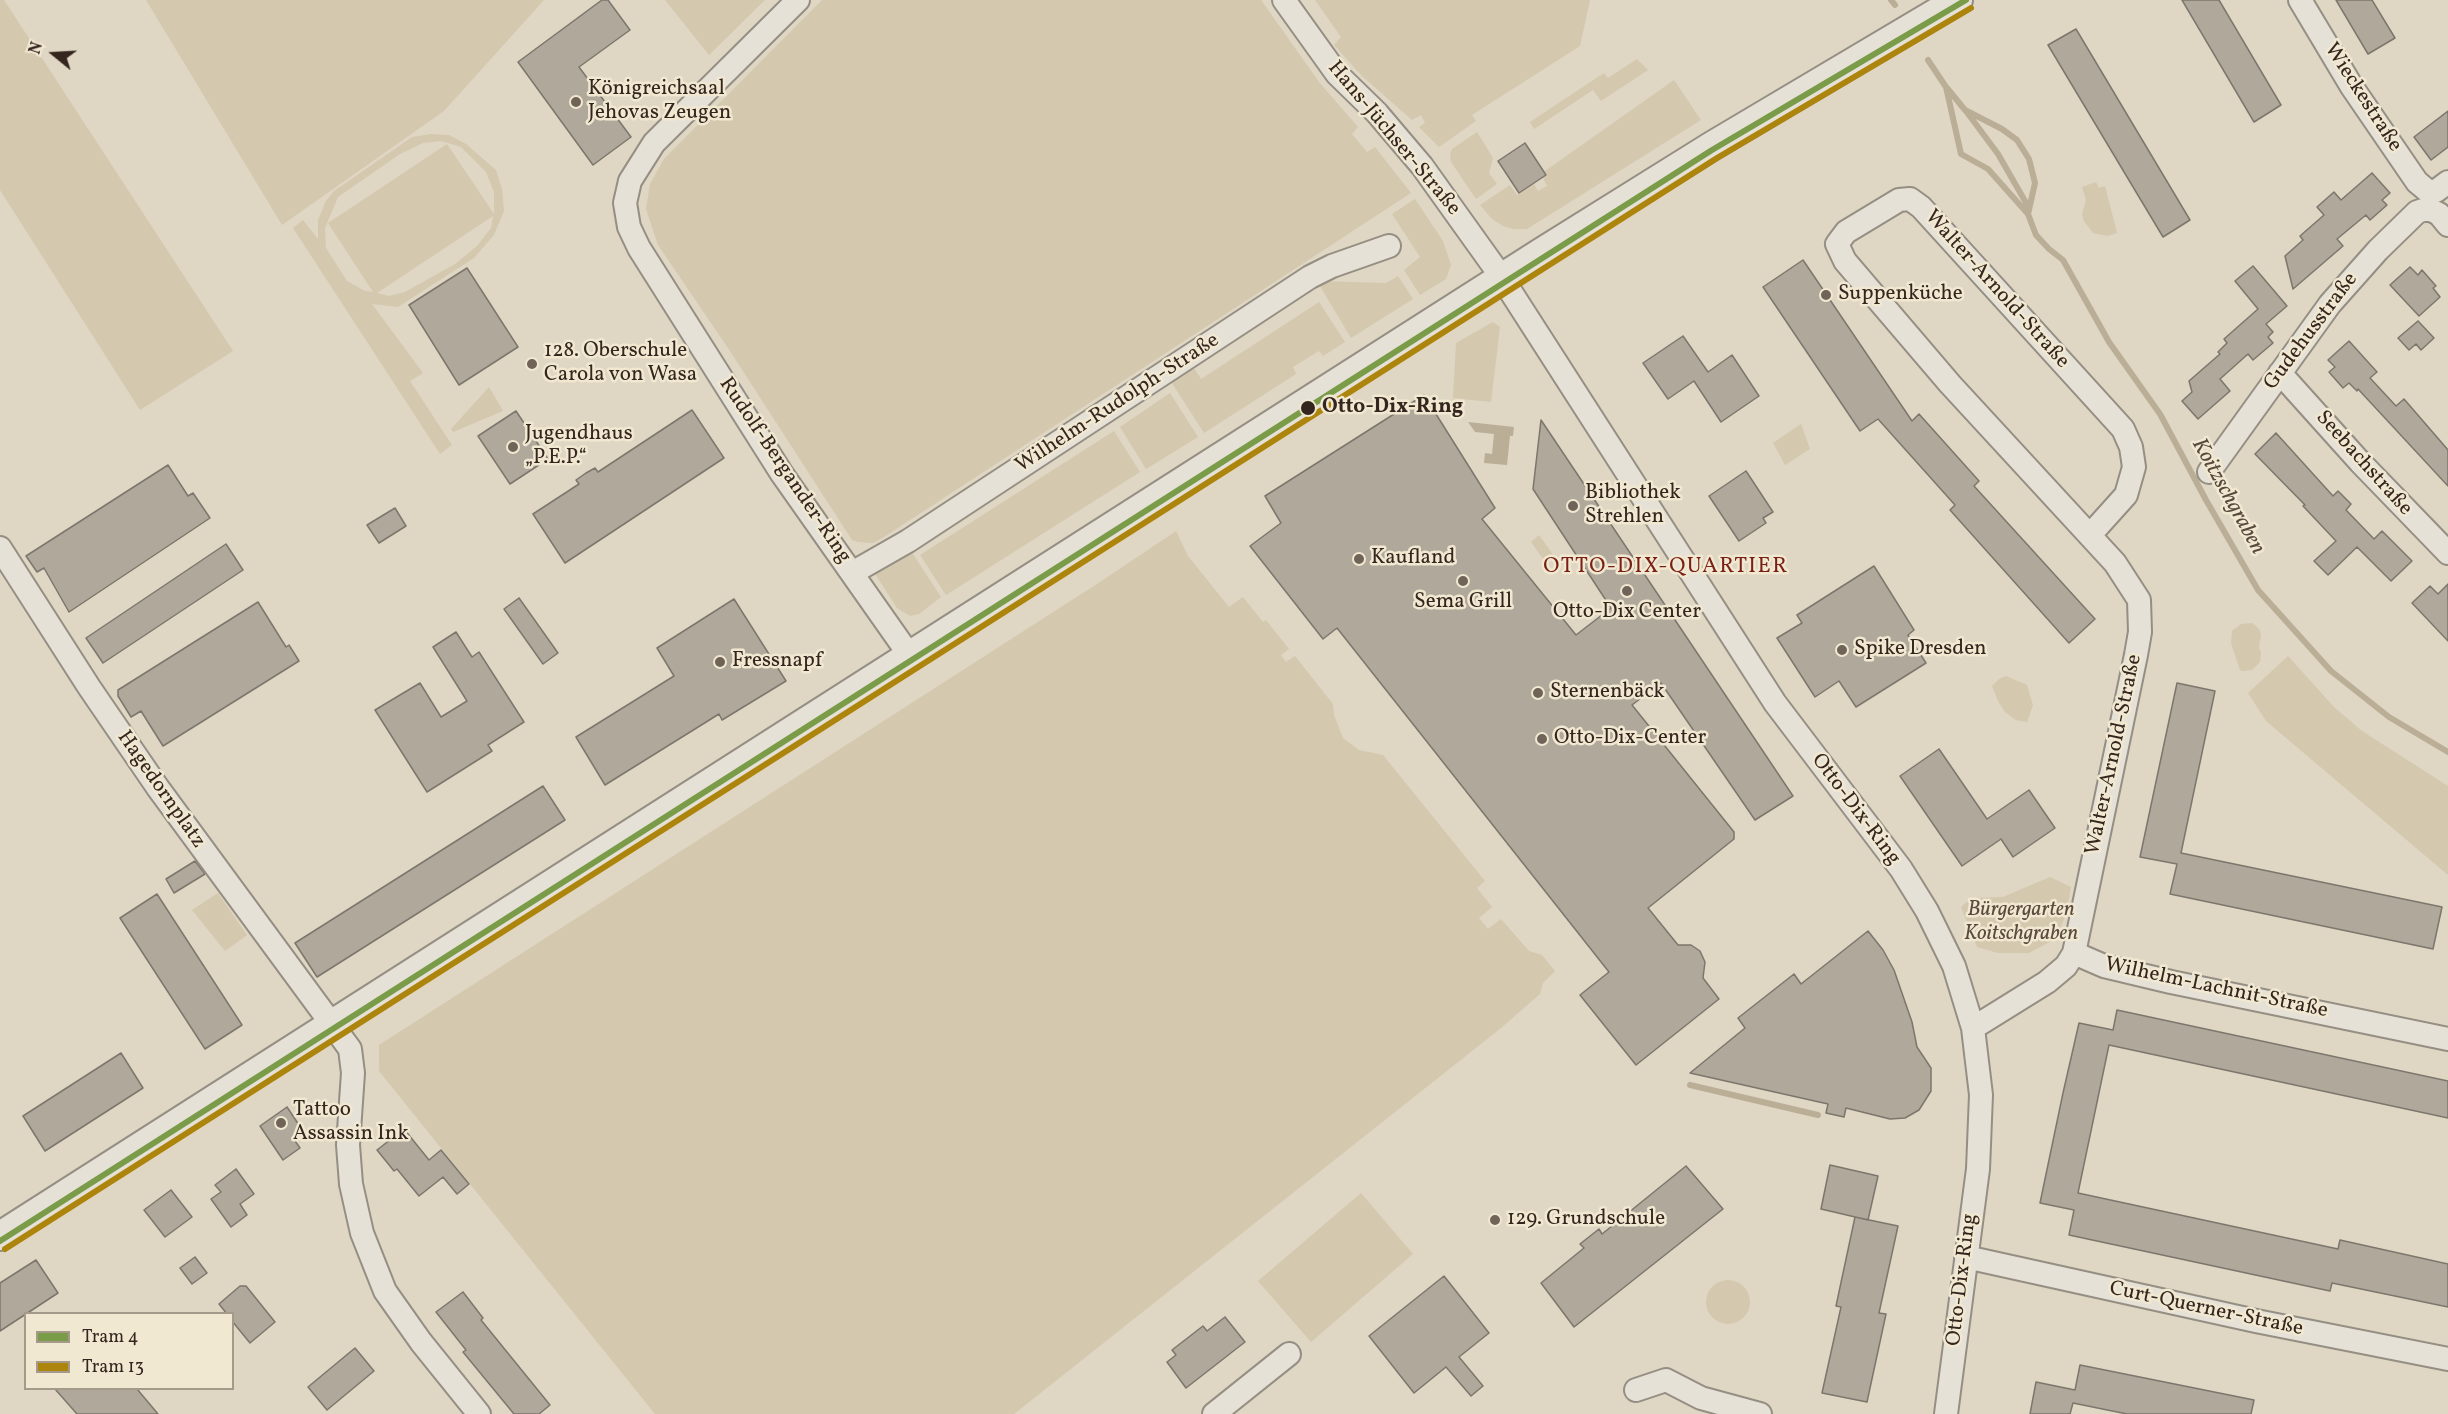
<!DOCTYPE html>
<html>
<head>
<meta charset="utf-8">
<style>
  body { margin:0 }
  #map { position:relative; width:2448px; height:1414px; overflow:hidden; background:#dfd6c3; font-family:Vollkorn,serif }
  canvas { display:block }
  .legend { position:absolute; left:24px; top:1312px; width:210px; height:78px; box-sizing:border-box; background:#f1e8d1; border:2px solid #a59a89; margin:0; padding:8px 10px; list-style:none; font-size:18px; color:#34251e }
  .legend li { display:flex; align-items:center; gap:12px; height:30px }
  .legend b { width:30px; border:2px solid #a59a89 }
  .north { position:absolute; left:24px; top:24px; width:60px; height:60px; -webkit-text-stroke:4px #f1e8d1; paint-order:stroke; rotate:288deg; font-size:16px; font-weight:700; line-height:24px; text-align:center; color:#34251e }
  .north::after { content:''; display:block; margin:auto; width:21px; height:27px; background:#34251e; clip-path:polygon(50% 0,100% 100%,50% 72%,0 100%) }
</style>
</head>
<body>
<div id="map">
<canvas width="2448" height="1414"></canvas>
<ul class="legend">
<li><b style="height:8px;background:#7a9b47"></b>Tram 4</li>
<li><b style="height:8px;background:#ad840c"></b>Tram 13</li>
</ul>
<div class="north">N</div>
</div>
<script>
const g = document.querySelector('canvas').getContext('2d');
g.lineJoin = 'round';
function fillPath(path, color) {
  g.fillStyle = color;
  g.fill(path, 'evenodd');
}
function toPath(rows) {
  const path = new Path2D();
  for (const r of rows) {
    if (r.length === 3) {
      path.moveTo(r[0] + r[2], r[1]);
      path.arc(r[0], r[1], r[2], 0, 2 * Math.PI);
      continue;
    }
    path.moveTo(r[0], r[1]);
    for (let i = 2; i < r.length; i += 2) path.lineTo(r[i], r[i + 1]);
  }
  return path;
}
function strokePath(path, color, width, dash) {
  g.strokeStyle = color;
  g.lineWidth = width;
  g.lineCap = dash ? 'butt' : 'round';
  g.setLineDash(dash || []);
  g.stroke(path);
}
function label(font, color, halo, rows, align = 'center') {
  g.font = font + ' Vollkorn,serif';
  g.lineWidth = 5;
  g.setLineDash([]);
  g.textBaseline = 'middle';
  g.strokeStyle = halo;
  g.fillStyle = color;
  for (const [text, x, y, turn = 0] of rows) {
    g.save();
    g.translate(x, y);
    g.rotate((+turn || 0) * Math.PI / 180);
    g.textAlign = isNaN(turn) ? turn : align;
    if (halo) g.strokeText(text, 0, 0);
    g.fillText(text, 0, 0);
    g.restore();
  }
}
fillPath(toPath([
  [0,0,4,0,233,351,140,410,0,190],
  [146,0,544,0,444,111,282,225],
  [665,0,765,0,709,55],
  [822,0,1261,0,1319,82,1358,127,1352,134,1367,152,1375,147,1411,193,884,537,873,543,858,542,852,540,730,351,658,245,646,209,650,184,664,159],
  [1315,0,1590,0,1580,46,1472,115,1476,121,1439,147,1419,127,1425,123,1421,115,1412,120,1362,76,1334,45,1341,37],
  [1637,59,1648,70,1601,101,1593,90,1534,129,1530,122,1604,73,1608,78],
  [1674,80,1701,120,1527,229,1513,229,1503,226,1492,219,1480,205,1510,185,1517,195,1534,184,1538,191,1547,186,1543,178,1547,175,1545,171],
  [1477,132,1493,158,1489,173,1497,184,1476,199,1451,162,1450,154,1452,149],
  [431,134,449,135,466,144,496,170,502,189,504,211,494,235,474,258,398,307,372,304,423,373,410,381,452,445,440,454,293,228,303,220,318,239,318,220,326,201,334,191,412,137],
  [441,141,461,147,486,172,494,192,494,214,447,144,328,223,373,292,365,291,347,281,326,248,325,228,338,197,400,154,423,143],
  [493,216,491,228,477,246,455,264,405,292,389,296,377,293],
  [2096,182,2099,188,2105,186,2117,233,2108,236,2093,233,2084,221,2082,214,2086,200,2082,187],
  [1415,199,1443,241,1451,265,1446,279,1420,295,1404,270,1420,257,1392,214],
  [1398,276,1413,299,1351,338,1317,281,1386,283],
  [1319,302,1345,342,1323,356,1319,351,1293,367,1296,374,1204,433,1170,380,1192,365,1201,379],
  [1493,322,1500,327,1491,402,1453,398,1456,343],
  [489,387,503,411,453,432,451,429],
  [1170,393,1198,437,1146,469,1120,427],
  [1801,424,1810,449,1785,465,1773,443],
  [1114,431,1140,472,946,595,920,555],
  [1176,531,1188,556,1229,607,1243,597,1263,622,1266,620,1289,649,1281,655,1286,662,1295,656,1333,704,1334,715,1343,738,1359,750,1383,755,1485,881,1477,888,1492,907,1479,918,1488,929,1501,919,1529,951,1542,955,1555,971,1543,983,1540,994,1501,1028,1014,1414,655,1414,379,1071,379,1045,1100,582],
  [1539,535,1554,556,1545,562,1531,542],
  [909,548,941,597,919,614,910,616,897,608,875,574],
  [2252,623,2259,629,2261,634,2259,648,2261,653,2260,662,2252,670,2243,671,2240,670,2231,643,2232,631,2241,624],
  [2288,656,2334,707,2362,731,2448,786,2448,875,2266,721,2248,693],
  [2006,676,2027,685,2033,705,2027,722,2016,720,2005,712,1998,701,1992,686,1999,679],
  [2050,877,2071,887,2066,915,2055,939,2029,953,1998,953,1977,947,1961,907,1971,898,2003,897],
  [218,893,247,935,225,951,192,910],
  [1361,1193,1413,1254,1311,1342,1258,1281],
  [1728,1302,22]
]), '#d4c8af');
fillPath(toPath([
  [1468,422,1514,427,1513,436,1510,436,1507,465,1484,463,1485,453,1492,454,1494,434,1475,432]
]), '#bbae97');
strokePath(toPath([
  [1891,0,1895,5],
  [1928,60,1946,87,1961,154,1988,169,2028,214,2036,235,2049,249,2063,260,2109,342,2160,414,2206,500,2258,590,2331,671,2389,717,2448,752],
  [1947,88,1965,110,2002,129,2017,140,2029,159,2035,183,2028,214],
  [1966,111,1998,154,2029,208],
  [1690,1085,1818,1115]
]), '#bbae97', 6);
const building = toPath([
  [602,0,608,0,630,30,579,67,631,137,593,165,518,62,602,0],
  [2182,0,2219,0,2281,105,2254,122,2182,0],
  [2336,0,2372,0,2395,38,2368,54,2336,0],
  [2076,29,2190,220,2163,237,2048,45,2076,29],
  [2448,111,2448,147,2431,160,2414,137,2448,111],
  [1525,143,1546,175,1519,193,1498,161,1525,143],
  [2372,173,2390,193,2382,200,2387,205,2370,220,2366,215,2337,239,2343,246,2293,289,2285,256,2303,240,2300,236,2324,215,2317,207,2334,192,2341,200,2372,173],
  [1803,260,1912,421,1919,414,1979,481,1974,486,2095,619,2069,643,1950,510,1955,505,1878,419,1860,431,1763,287,1803,260],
  [2253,266,2287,306,2266,324,2273,332,2268,337,2273,343,2253,360,2248,354,2220,379,2230,391,2198,419,2182,401,2192,392,2189,381,2220,354,2218,352,2227,343,2224,339,2258,309,2235,281,2253,266],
  [2410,267,2418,275,2422,270,2436,286,2433,288,2440,297,2419,316,2390,285,2410,267],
  [467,268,518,347,459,385,409,305,467,268],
  [2418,321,2434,338,2421,350,2416,344,2409,350,2398,338,2418,321],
  [1683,336,1708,372,1732,355,1759,396,1721,422,1694,381,1668,399,1643,363,1683,336],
  [2349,341,2377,372,2370,378,2396,406,2404,399,2448,450,2448,486,2358,389,2357,391,2349,383,2343,388,2329,372,2335,367,2328,360,2349,341],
  [1424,395,1495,508,1482,519,1576,635,1611,608,1533,489,1541,420,1793,796,1755,820,1661,683,1632,705,1734,832,1734,839,1648,908,1678,945,1691,945,1700,951,1705,962,1703,978,1719,999,1636,1065,1580,995,1609,972,1337,628,1323,639,1250,546,1281,523,1265,496,1424,395],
  [692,410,724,458,565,563,533,514,579,484,576,480,586,473,595,468,598,472,692,410],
  [516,411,548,459,510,484,478,436,516,411],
  [2276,433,2333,496,2338,491,2351,504,2346,510,2374,539,2382,531,2412,561,2391,581,2357,547,2328,575,2314,561,2336,541,2303,506,2305,505,2255,454,2276,433],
  [168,465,188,496,193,493,210,518,69,612,44,568,37,572,26,556,168,465],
  [1746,471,1773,512,1763,518,1766,523,1739,541,1709,496,1746,471],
  [395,508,406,526,379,543,367,525,395,508],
  [226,544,243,570,103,663,86,638,226,544],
  [1874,566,1914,630,1908,635,1926,663,1856,707,1839,681,1815,697,1777,638,1802,623,1797,615,1874,566],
  [2448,584,2448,641,2412,603,2430,586,2438,594,2448,584],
  [519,598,558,653,543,664,504,609,519,598],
  [734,599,786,681,722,720,719,714,605,785,576,737,674,676,657,648,734,599],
  [258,602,286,647,289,645,299,661,163,746,141,711,131,717,118,696,118,690,258,602],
  [456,632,472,657,479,652,524,722,488,745,492,751,427,792,375,710,420,683,441,717,467,701,433,647,456,632],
  [2177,683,2215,691,2181,853,2442,907,2433,949,2170,894,2177,864,2140,857,2177,683],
  [1939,749,1987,819,2029,790,2055,828,2013,857,2001,839,1962,866,1900,776,1939,749],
  [543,786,565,820,317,977,295,943,543,786],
  [195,861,205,874,174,893,166,879,195,861],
  [157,894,242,1025,205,1049,120,918,157,894],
  [1868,931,1883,950,1894,970,1912,1022,1917,1047,1931,1068,1931,1091,1919,1110,1905,1118,1890,1119,1846,1108,1844,1117,1826,1113,1828,1104,1690,1073,1745,1028,1738,1018,1794,974,1801,984,1868,931],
  [2117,1010,2448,1081,2448,1118,2109,1045,2078,1193,2338,1249,2340,1240,2448,1264,2448,1307,2332,1283,2330,1291,2069,1235,2074,1210,2040,1203,2063,1093,2079,1023,2113,1030,2117,1010],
  [121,1053,143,1088,45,1151,23,1116,121,1053],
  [287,1107,303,1131,293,1138,300,1148,283,1160,260,1126,287,1107],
  [404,1129,429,1160,441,1150,469,1184,457,1194,443,1177,419,1196,397,1169,394,1171,377,1150,404,1129],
  [1830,1165,1878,1176,1868,1220,1821,1209,1830,1165],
  [1686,1166,1723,1209,1574,1327,1541,1283,1584,1248,1580,1244,1599,1229,1602,1234,1686,1166],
  [236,1169,254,1194,240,1204,247,1215,231,1227,211,1199,221,1192,215,1185,236,1169],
  [171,1190,192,1217,165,1237,144,1210,171,1190],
  [1855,1217,1898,1226,1879,1313,1886,1314,1867,1402,1822,1393,1841,1307,1836,1306,1855,1217],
  [195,1257,207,1273,192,1284,180,1268,195,1257],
  [36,1260,58,1293,0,1331,0,1283,36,1260],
  [1444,1276,1489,1333,1459,1357,1483,1386,1471,1396,1446,1367,1414,1393,1369,1336,1444,1276],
  [240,1286,246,1286,275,1322,250,1343,232,1321,232,1314,227,1314,219,1304,240,1286],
  [463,1292,483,1318,481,1320,550,1405,539,1414,514,1414,463,1352,466,1350,436,1312,463,1292],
  [1225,1317,1245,1342,1186,1388,1167,1362,1176,1355,1172,1350,1203,1326,1207,1331,1225,1317],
  [355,1348,374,1371,327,1410,308,1387,355,1348],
  [2080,1365,2254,1400,2251,1414,2127,1414,2073,1403,2070,1414,2030,1414,2036,1382,2075,1390,2080,1365],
  [55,1389,137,1389,158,1414,77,1414,55,1389]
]);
fillPath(building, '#afa89b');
strokePath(building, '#7d766c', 1.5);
const minor = toPath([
  [798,0,654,143,630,181,625,203,629,227,639,248,782,474,910,656],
  [1284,0,1337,74,1377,113,1422,166,1500,275,1775,703,1901,869,1927,911,1954,966,1973,1028,1981,1095,1978,1169,1946,1414],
  [2300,0,2352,87,2417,182,2429,192,2436,191,2448,182],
  [2280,373,2360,462,2448,553],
  [2209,472,2330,304,2378,250,2417,212,2423,210,2431,210,2439,214,2448,225],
  [0,548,89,687,158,788,350,1049,353,1073,348,1145,351,1184,362,1233,385,1291,421,1342,479,1414],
  [852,573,908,541,1310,277,1332,266,1389,246],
  [2074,953,2104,966,2171,982,2448,1039],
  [1973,1028,2047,982,2066,966,2074,953,2136,655,2140,632,2139,600,2115,563,1950,384,1845,261,1837,244,1846,232,1899,200,1910,199,1921,207,2123,429,2131,447,2134,467,2126,495,2090,535],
  [1966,1257,2256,1321,2448,1359],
  [1636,1390,1666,1380,1701,1398,1760,1414],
  [1214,1414,1289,1354]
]);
const tertiary = toPath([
  [0,1236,1542,252,1712,146,1958,0]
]);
strokePath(minor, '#958e83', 26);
strokePath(tertiary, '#958e83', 32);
strokePath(minor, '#e6e1d7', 22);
strokePath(tertiary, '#e6e1d7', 28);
strokePath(toPath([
  [0,1241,1712,150,1966,0]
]), '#7a9b47', 6);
strokePath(toPath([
  [5,1249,1717,158,1971,8]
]), '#ad840c', 6);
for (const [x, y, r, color] of [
  [576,102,6,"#706358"],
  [1826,295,6,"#706358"],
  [532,364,6,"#706358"],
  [1308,408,8,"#34251e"],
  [513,447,6,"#706358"],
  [1573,506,6,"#706358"],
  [1359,559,6,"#706358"],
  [1463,581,6,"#706358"],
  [1627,591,6,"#706358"],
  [1842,650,6,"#706358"],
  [720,662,6,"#706358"],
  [1538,693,6,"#706358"],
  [1542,739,6,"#706358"],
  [281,1123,6,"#706358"],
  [1495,1220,6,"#706358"]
]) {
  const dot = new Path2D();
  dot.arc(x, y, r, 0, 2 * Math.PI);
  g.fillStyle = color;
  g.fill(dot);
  strokePath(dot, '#f1e8d1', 2);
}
label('21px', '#34251e', '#f1e8d1', [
  ["Königreichsaal",588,90],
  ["Jehovas Zeugen",588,114],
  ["Suppenküche",1838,295],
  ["128. Oberschule",544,352],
  ["Carola von Wasa",544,376],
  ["Jugendhaus",525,435],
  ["„P.E.P.“",525,459],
  ["Bibliothek",1585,494],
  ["Strehlen",1585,518],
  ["Kaufland",1371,559],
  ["Sema Grill",1463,603,"center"],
  ["Otto-Dix Center",1627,613,"center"],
  ["Spike Dresden",1854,650],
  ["Fressnapf",732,662],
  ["Sternenbäck",1550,693],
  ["Otto-Dix-Center",1554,739],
  ["Tattoo",293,1111],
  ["Assassin Ink",293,1135],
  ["129. Grundschule",1507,1220]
], 'left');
label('21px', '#34251e', '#f1e8d1', [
  ["Wieckestraße",2362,98,57],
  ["Hans-Jüchser-Straße",1393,139,50],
  ["Walter-Arnold-Straße",1996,290,48],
  ["Gudehusstraße",2312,332,-53],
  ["Wilhelm-Rudolph-Straße",1118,404,-33],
  ["Seebachstraße",2363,464,48],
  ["Rudolf-Bergander-Ring",784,471,56],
  ["Walter-Arnold-Straße",2115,755,-78],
  ["Hagedornplatz",160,790,55],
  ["Otto-Dix-Ring",1855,810,53],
  ["Wilhelm-Lachnit-Straße",2216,989,12],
  ["Otto-Dix-Ring",1963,1280,-83],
  ["Curt-Querner-Straße",2206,1310,12]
]);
label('bold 21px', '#34251e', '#f1e8d1', [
  ["Otto-Dix-Ring",1322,408]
], 'left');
label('italic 21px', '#5a4b3e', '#f1e8d1', [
  ["Bürgergarten",2021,911],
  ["Koitschgraben",2021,935]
]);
label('italic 22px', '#58493d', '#f1e8d1', [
  ["Koitzschgraben",2227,497,61]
]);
g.letterSpacing = '1.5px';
label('22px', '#7a1f14', '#f1e8d1', [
  ["OTTO-DIX-QUARTIER",1666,568]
]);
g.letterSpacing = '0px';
</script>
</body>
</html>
